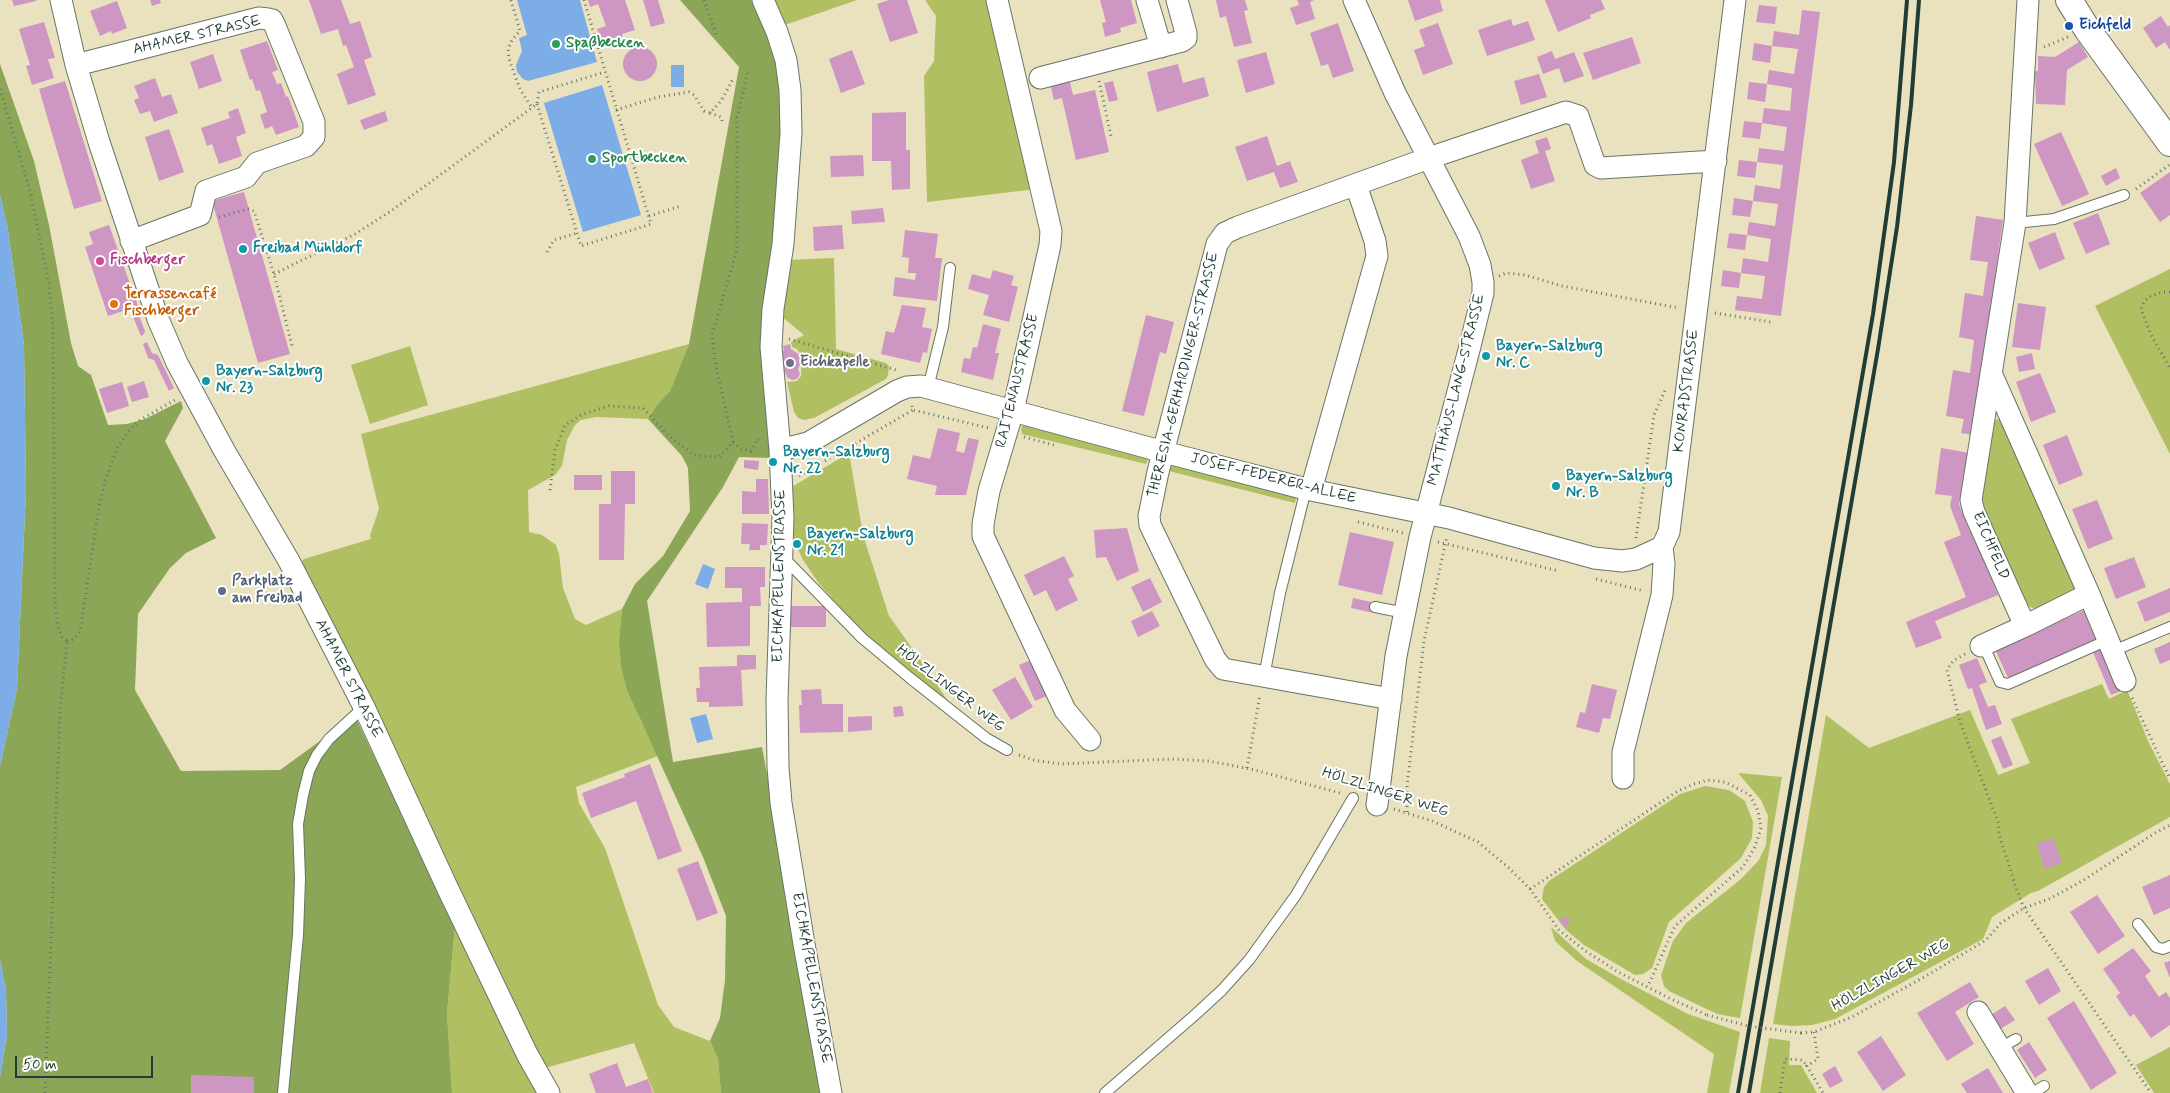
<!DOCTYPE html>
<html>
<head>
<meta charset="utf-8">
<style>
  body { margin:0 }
  #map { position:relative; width:2170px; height:1093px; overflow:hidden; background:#eae1bf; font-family:Mynerve,sans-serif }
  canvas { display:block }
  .scale { position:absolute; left:15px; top:1056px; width:138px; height:22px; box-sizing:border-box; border:2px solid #1f3d34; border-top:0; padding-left:6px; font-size:15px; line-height:18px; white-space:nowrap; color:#1f3d34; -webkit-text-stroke:4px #fff; paint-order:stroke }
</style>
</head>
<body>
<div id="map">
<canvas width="2170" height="1093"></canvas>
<div class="scale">50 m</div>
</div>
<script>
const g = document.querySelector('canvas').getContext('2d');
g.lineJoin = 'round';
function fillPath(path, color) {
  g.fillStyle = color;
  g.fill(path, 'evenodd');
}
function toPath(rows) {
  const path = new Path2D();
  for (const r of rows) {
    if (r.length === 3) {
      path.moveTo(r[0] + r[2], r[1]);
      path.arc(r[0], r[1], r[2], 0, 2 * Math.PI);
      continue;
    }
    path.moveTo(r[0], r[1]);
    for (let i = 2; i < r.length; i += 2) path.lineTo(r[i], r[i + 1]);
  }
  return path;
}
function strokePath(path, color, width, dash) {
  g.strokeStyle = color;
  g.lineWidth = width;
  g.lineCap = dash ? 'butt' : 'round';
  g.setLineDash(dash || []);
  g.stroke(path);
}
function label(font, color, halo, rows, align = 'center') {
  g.font = font + ' Mynerve,sans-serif';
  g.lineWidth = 4;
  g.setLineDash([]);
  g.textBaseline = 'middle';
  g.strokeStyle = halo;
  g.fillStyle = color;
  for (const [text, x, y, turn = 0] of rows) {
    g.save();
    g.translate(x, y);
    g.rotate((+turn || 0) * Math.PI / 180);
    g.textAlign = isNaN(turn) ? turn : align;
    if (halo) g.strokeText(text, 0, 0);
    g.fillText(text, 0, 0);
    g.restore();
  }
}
fillPath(toPath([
  [770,0,857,0,782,26],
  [925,0,1006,0,1045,188,927,202,924,76,934,61,936,16],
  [834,258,836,349,886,363,889,366,888,375,886,379,814,418,804,420,798,418,794,412,787,382,797,381,801,376,802,356,797,349,792,347,791,342,804,335,781,316,788,260],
  [2170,269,2170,454,2095,306],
  [689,344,670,391,657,405,648,419,596,417,581,420,575,425,567,440,562,466,555,475,528,490,529,532,542,535,556,545,559,554,563,588,575,619,586,625,622,609,619,641,640,719,658,756,576,787,579,803,605,848,658,1005,674,1027,710,1041,718,1059,721,1093,654,1093,634,1043,545,1068,301,562,304,559,371,539,370,535,379,509,361,434],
  [410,346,428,405,370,424,351,365],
  [1999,419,2004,420,2077,587,2073,594,2035,609,2024,604,1984,509,1982,498,1991,428,1995,420],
  [1028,423,1146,453,1148,460,1146,464,1022,434,1021,429,1023,425],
  [849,453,863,535,889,616,917,655,952,707,879,648,849,617,820,585,803,560,794,541,790,523,790,488],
  [1180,462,1297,492,1295,503,1169,471,1172,466],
  [2102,684,2109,699,2127,690,2149,743,2170,784,2170,817,2038,891,2031,893,1992,917,1983,939,1835,1019,1812,1025,1792,1026,1773,1024,1826,715,1869,748,1970,710,1998,775,2030,763,2011,719],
  [1738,773,1782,777,1740,1018,1717,1014,1669,991,1664,986,1661,975,1673,941,1686,923,1741,879,1759,860,1766,845,1768,816,1761,800],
  [1705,786,1729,790,1745,801,1753,822,1752,838,1741,858,1669,922,1652,968,1643,974,1635,975,1584,945,1566,930,1542,899,1544,887,1549,881,1680,794],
  [455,926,539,1093,452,1093,447,1013],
  [1551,927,1586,959,1619,978,1688,1014,1740,1032,1729,1093,1707,1093,1714,1054,1577,961,1555,941],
  [1769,1038,1790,1041,1789,1065,1801,1065,1817,1093,1760,1093],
  [2170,1047,2170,1093,2154,1093,2136,1065]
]), '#afbf61');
fillPath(toPath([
  [680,0,751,0,773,48,782,105,772,458,739,457,723,487,647,601,673,762,762,747,825,1093,721,1093,718,1059,710,1041,720,1018,725,980,726,916,703,857,627,690,621,666,619,641,622,609,635,584,663,556,690,511,688,468,682,456,648,419,657,405,670,391,689,344,739,67],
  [0,64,34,161,49,225,71,343,78,366,91,375,108,425,127,424,145,419,181,401,183,408,165,441,216,538,186,553,170,568,138,614,135,690,181,771,280,770,320,741,352,710,455,926,447,1013,452,1093,0,1093,0,1077,7,1034,6,991,0,960,0,766,17,689,26,490,24,345,8,230,0,195]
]), '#8ba657');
fillPath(toPath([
  [517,0,580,0,597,62,528,81,523,79,517,72,516,65,522,51,519,38,527,35],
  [671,65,684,65,684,87,671,87],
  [602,85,641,215,583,232,544,103],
  [0,195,8,230,24,345,26,490,17,689,0,766],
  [703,564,715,569,708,589,695,584],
  [706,714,713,739,697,743,690,718],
  [0,960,6,991,7,1034,0,1077]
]), '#7cade7');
fillPath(toPath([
  [12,0,36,0,36,1,14,6],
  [150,0,160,0,161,3,152,6],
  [309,0,341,0,350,24,360,21,372,57,364,60,376,95,348,105,337,74,354,67,346,45,343,46,338,29,321,34],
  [588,0,625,0,635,30,622,34,623,39,602,45,597,29,606,26,598,4,590,7],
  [643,0,658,0,665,23,651,27],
  [889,0,907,0,918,33,890,42,877,4],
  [1100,0,1131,0,1137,23,1120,28,1121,32,1105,37,1102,23,1106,22],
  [1216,0,1245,0,1248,10,1244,11,1252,43,1234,47,1226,16,1220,18],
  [1297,0,1314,0,1310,2,1315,19,1296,25,1290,8,1299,5],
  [1408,0,1440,0,1443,11,1415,21],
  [1545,0,1601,0,1605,9,1590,15,1591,18,1558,32],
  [117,1,127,28,112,34,111,31,100,36,90,11],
  [1759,5,1777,7,1775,24,1756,22],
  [1802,10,1820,12,1781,316,1735,310,1737,296,1762,299,1765,276,1741,273,1743,258,1768,262,1771,239,1747,235,1749,222,1775,226,1778,204,1753,201,1755,185,1780,189,1783,165,1757,162,1759,148,1784,151,1787,127,1762,123,1764,108,1790,111,1792,88,1767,84,1769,70,1794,74,1798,49,1772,46,1774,31,1799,35],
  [2161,16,2168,27,2170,25,2170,50,2165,42,2156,48,2143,28],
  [1511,19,1513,26,1528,21,1535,40,1487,56,1478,30],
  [44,22,55,58,48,59,54,78,32,85,26,66,30,65,19,29],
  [1338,23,1354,71,1333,78,1328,64,1321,66,1310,33],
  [1438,23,1453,64,1423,75,1414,50,1425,46,1419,30],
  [1632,37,1641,63,1593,80,1583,53],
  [267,41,278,70,272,72,277,84,281,83,286,97,288,96,299,127,276,135,272,126,265,129,260,115,267,112,260,90,256,91,252,79,250,80,240,50],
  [2079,42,2088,57,2067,70,2065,105,2036,104,2035,71,2038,71,2038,56,2055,57],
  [1754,43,1772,46,1770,63,1752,60],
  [640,64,17],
  [852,50,865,84,841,93,829,59],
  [1552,51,1555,59,1574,52,1584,76,1564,83,1559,68,1543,74,1537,57],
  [1266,52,1275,84,1246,93,1237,60],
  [213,54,222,81,199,89,190,62],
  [1178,64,1183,83,1204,77,1209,96,1157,112,1147,72],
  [1539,74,1547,97,1521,105,1514,81],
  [155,78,162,97,171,94,178,113,154,122,150,111,140,114,134,100,139,98,134,86],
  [1069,78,1073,95,1095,90,1109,152,1076,160,1062,98,1054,100,1050,83],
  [65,81,102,201,74,209,39,89],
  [1113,81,1118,100,1109,102,1104,83],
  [1749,82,1767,84,1765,102,1747,99],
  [238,108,246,133,236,137,242,156,219,164,212,144,207,146,201,128,230,118,228,112],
  [385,111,388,121,364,130,360,120],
  [906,112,906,150,910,150,910,189,892,190,891,161,872,161,872,113],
  [1744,121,1762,123,1760,139,1742,137],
  [169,129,184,172,159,181,145,137],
  [2061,132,2089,194,2062,206,2034,144],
  [1267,136,1277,166,1290,161,1298,182,1280,188,1274,172,1247,181,1235,147],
  [1547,137,1551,149,1545,151,1555,181,1531,189,1521,160,1539,153,1535,141],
  [863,155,864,176,831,177,830,156],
  [1739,160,1757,162,1755,178,1737,176],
  [2116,168,2120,178,2106,186,2101,176],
  [2170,172,2170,215,2160,222,2140,193],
  [244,192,290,354,258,363,212,201],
  [1734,198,1753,201,1750,217,1732,215],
  [883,208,885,222,852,224,851,211],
  [2098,213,2110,244,2086,254,2073,223],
  [1976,216,2003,220,1973,435,1961,433,1964,419,1946,416,1953,370,1970,373,1974,340,1959,337,1965,293,1983,296,1988,262,1970,260],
  [109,225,138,306,108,316,85,247,93,244,89,232],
  [842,225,844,249,814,251,813,227],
  [905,230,938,234,935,258,942,258,937,301,893,296,895,277,915,280,916,273,908,273,909,258,902,257],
  [2055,232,2065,259,2039,270,2028,243],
  [1729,233,1747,235,1745,250,1727,248],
  [993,270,1014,276,1011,285,1018,287,1009,322,983,315,989,295,968,289,972,274,990,279],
  [1723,270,1741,273,1739,288,1721,286],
  [2018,303,2046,307,2040,350,2012,347],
  [902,305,926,308,922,327,932,329,927,353,923,352,920,363,881,354,886,331,894,333],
  [137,310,145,331,144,334,141,336,131,312],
  [1146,315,1174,322,1166,354,1160,352,1144,416,1122,411],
  [983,324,1001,329,995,353,999,353,993,380,961,372,964,358,970,359,973,347,977,348],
  [147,342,152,353,158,355,174,388,169,391,154,360,148,358,143,344],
  [790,344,791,349,800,355,802,361,798,369,800,374,797,379,792,380,787,377,785,372,781,369,780,353,784,350,783,346],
  [2032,353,2035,369,2019,372,2016,357],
  [2040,373,2056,412,2031,422,2016,382],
  [144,381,149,397,132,402,127,387],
  [122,382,129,406,107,413,99,389],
  [938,428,960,433,956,451,964,453,968,438,979,440,966,495,935,495,937,486,907,479,913,455,930,459],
  [2067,435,2083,475,2059,485,2043,445],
  [1941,448,1969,453,1963,498,1960,497,1959,504,1970,532,1973,531,1998,595,1935,621,1942,638,1916,648,1906,622,1966,597,1944,542,1961,535,1950,506,1952,496,1935,494],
  [744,460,759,461,758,470,744,468],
  [611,471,635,471,635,504,625,504,624,560,599,560,599,504,611,504],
  [574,475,602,475,602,490,574,490],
  [756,479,768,479,769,514,742,514,742,491,756,492],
  [2097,500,2113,539,2088,549,2072,509],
  [742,523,768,524,767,545,760,545,760,550,749,550,750,544,741,544],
  [1127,528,1139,571,1117,581,1106,557,1096,558,1094,530],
  [1350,532,1394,542,1382,595,1338,585],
  [1064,556,1074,576,1068,579,1078,600,1056,611,1046,590,1034,596,1024,575],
  [2134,557,2146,587,2116,599,2104,568],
  [725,567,765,567,765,587,760,587,761,606,750,606,750,646,707,647,706,603,742,602,742,588,725,588],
  [1150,578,1162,602,1143,612,1131,587],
  [2170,588,2170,612,2145,622,2137,602],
  [1353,598,1376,603,1374,613,1351,608],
  [790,606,826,606,826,627,790,627],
  [2087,609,2099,638,2008,678,1995,649],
  [1152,611,1160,626,1138,637,1131,621],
  [2170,642,2170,660,2160,664,2154,649],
  [2103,648,2121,691,2111,695,2093,652],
  [737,655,756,655,756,669,741,670,743,706,709,707,709,702,697,702,696,688,700,688,699,667,737,666],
  [1977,658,1987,682,1979,685,1988,707,1995,705,2002,724,1986,730,1972,688,1968,689,1959,665],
  [1031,660,1047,696,1035,701,1019,665],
  [1015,677,1033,707,1011,720,992,690],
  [1592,684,1617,690,1610,719,1603,718,1599,733,1576,727,1580,712,1585,713],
  [821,689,822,704,843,704,843,732,800,733,799,705,802,705,801,690],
  [902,706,904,716,894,717,893,707],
  [872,716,872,730,848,732,848,717],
  [2001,736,2013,765,2003,769,1991,740],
  [650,764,682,851,658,860,636,801,591,818,582,793,625,777,624,774],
  [2053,838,2062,863,2045,869,2037,844],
  [698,861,718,913,697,921,677,869],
  [2170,875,2170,908,2154,915,2142,887],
  [2097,895,2125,936,2098,954,2070,912],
  [1566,916,1571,922,1564,927,1559,921],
  [2133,948,2151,971,2145,976,2159,997,2166,992,2170,998,2170,1025,2151,1038,2134,1014,2130,1017,2116,996,2120,993,2103,969],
  [2170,961,2170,978,2164,963],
  [2048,968,2061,991,2039,1005,2025,981],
  [1970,982,1979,997,1955,1012,1974,1044,1947,1061,1917,1013],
  [2074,1001,2117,1073,2091,1090,2047,1018],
  [2005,1006,2015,1020,2000,1029,1991,1015],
  [1881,1036,1906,1075,1883,1091,1857,1052],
  [2029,1042,2047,1070,2035,1078,2017,1050],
  [617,1063,626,1087,648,1079,653,1093,596,1093,589,1074],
  [1835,1066,1843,1081,1830,1088,1822,1074],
  [1988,1068,2003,1093,1967,1093,1961,1084],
  [191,1075,254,1077,254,1093,191,1093]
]), '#ce96c2');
const service = toPath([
  [2015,223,2054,219,2124,195],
  [928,388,943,327,950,268],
  [783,557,862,638,910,678,986,738,1007,750],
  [1375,607,1405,613],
  [1983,644,2000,682,2008,684,2108,640],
  [2113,651,2170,627],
  [1264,677,1280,593,1306,489],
  [2138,924,2156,947,2163,949,2170,946],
  [2000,1048,2016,1039],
  [283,1093,298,935,300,879,298,824,303,795,309,771,317,755,329,739,364,707],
  [1105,1093,1196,1014,1222,990,1249,960,1296,895,1353,798],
  [2033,1093,2044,1086]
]);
const minor = toPath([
  [61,0,76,65,99,142,158,319,177,363,224,450,289,561,364,707,447,887,527,1054,549,1093],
  [763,0,777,32,786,60,790,90,791,133,783,244,773,309,771,347,780,450,783,518,777,700,778,767,781,803,804,944,831,1093],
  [997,0,1051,231,1050,245,1013,411,989,491,983,524,983,536,1065,710,1090,740],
  [1147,0,1161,47],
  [1354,0,1395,93,1469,236,1480,265,1483,282,1483,293,1470,346,1420,537,1396,656,1377,805],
  [2028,0,2015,223,1971,500,1974,512,2025,626,2089,594],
  [76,65,259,18,268,19,272,20,275,26,314,122,314,137,306,146,257,163,246,177,206,191,200,215,131,241],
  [1040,78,1182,41,1186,38,1186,33,1177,0],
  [1991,373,2089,594,2125,681],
  [780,450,808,443,897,391,907,387,921,386,1164,452,1306,489,1449,518,1594,558,1622,561,1636,559,1662,547],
  [1311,490,1377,256,1375,241,1356,185],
  [1981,646,2025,626],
  [1391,699,1223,669,1215,659,1150,525,1149,516,1158,472,1217,244,1225,233,1238,227,1429,158,1566,112,1578,116,1595,165,1601,168,1716,161],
  [1623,778,1623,752,1662,595,1664,564,1662,547,1669,532,1735,0],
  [1978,1012,2027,1093]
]);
const tertiary = toPath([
  [2069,0,2087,29,2170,143]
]);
strokePath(service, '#667665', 12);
strokePath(minor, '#667665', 23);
strokePath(tertiary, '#667665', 28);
strokePath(toPath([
  [511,0,520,31,512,40,508,49,509,59,520,89,532,108],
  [704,0,716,34],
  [2044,47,2068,37],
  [1099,81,1111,136],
  [0,89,30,191,49,284,53,329,55,606,58,627,62,637,67,641],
  [537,104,581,246,651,224,584,0],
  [616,110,658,97,689,92,694,95,704,111,710,113,721,101,733,79],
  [710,113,721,117,722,121],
  [2136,189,2169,165],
  [649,216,681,206],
  [219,217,248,209,254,211,274,274,292,346],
  [547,252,554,240,577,233],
  [274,274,355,234,391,211,537,104,539,92,605,72],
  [1499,276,1506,273,1525,275,1562,286,1679,308],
  [2170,292,2162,292,2149,297,2144,302,2141,309,2151,335,2170,368],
  [1715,313,1771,322],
  [789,339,896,370],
  [912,406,913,410,989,428],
  [1024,437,1054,445],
  [733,442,716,367,712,335,737,250,737,117,748,71],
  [799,476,913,410],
  [550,490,555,450,565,425,583,414,609,406,643,408,670,437,694,455,719,457,733,442,741,449,751,451,757,439,760,440],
  [1358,522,1403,533],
  [1636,538,1654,415,1666,388],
  [1438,542,1559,571],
  [1596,579,1644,591],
  [67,641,74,639,80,632,99,507,105,481,117,449,127,433,140,420,175,400],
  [1965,654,1953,661,1947,670,1960,722,1998,822,1999,834,2016,888,2024,908,2151,1093],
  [2132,698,2170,779],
  [1019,755,1033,760,1060,764,1172,759,1209,761,1255,770,1340,793],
  [1247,768,1260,695],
  [1394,809,1432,821,1478,842,1509,868,1530,889,1559,930,1584,950,1618,972,1671,999,1707,1015],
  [1407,812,1407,786,1424,641,1447,536],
  [1530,889,1625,826,1678,791,1694,784,1708,780,1725,782,1750,795,1758,811,1761,828,1755,847,1743,867,1675,926,1648,986],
  [1814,1032,1818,1059,1807,1066,1823,1093],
  [1801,1033,1814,1032,1852,1017,1926,976,1986,940,2001,923,2024,908,2049,899,2084,880,2155,833,2170,825],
  [45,1093,60,712,67,641],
  [1780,1093,1785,1059,1802,1060,1807,1066]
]), '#667665', 3, [1, 4]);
strokePath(service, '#fff', 10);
strokePath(minor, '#fff', 21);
strokePath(tertiary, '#fff', 26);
strokePath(toPath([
  [1738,1093,1873,314,1894,162,1907,0],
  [1749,1093,1878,349,1897,227,1911,105,1919,0]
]), '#1f3d34', 4);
strokePath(toPath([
  [1707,1015,1748,1026,1801,1033]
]), '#667665', 3, [1, 4]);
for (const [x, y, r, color] of [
  [2069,26,5,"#1a4fb4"],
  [556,44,5,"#2e9e5b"],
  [592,159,5,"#2e9e5b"],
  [243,249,5,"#0f9aa8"],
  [100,261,5,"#d1479c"],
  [114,304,5,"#e8710a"],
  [1486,356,5,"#0f9aa8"],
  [790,363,5,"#6b7280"],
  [206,381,5,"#0f9aa8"],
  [773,462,5,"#0f9aa8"],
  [1556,486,5,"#0f9aa8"],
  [797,544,5,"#0f9aa8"],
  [222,591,5,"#5c6f8a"]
]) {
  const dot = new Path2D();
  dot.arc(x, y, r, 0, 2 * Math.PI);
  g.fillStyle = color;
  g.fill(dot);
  strokePath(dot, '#fff', 2);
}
label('bold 15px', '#164399', '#fff', [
  ["Eichfeld",2079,26]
], 'left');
label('15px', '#1f3d34', '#fff', [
  ["AHAMER STRASSE",197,36,-13],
  ["THERESIA-GERHARDINGER-STRASSE",1184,375,-76],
  ["RAITENAUSTRASSE",1018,381,-76],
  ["MATTHÄUS-LANG-STRASSE",1457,390,-76],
  ["KONRADSTRASSE",1687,391,-83],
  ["JOSEF-FEDERER-ALLEE",1273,479,14],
  ["EICHFELD",1990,546,67],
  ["EICHKAPELLENSTRASSE",780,576,-89],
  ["AHAMER STRASSE",348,679,63],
  ["HÖLZLINGER WEG",950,689,38],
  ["HÖLZLINGER WEG",1385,793,18],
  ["HÖLZLINGER WEG",1891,976,-29],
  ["EICHKAPELLENSTRASSE",811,978,80]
]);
label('bold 15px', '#27864d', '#fff', [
  ["Spaßbecken",566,44],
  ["Sportbecken",602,159]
], 'left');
label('bold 15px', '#0d838f', '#fff', [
  ["Freibad Mühldorf",253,249],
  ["Bayern-Salzburg",1496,347],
  ["Nr. C",1496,364],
  ["Bayern-Salzburg",216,372],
  ["Nr. 23",216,389],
  ["Bayern-Salzburg",783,453],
  ["Nr. 22",783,470],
  ["Bayern-Salzburg",1566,477],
  ["Nr. B",1566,494],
  ["Bayern-Salzburg",807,535],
  ["Nr. 21",807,552]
], 'left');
label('bold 15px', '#b23c85', '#fff', [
  ["Fischberger",110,261]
], 'left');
label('bold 15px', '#c56008', '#fff', [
  ["Terrassencafé",124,295],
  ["Fischberger",124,312]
], 'left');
label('bold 15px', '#5b616d', '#fff', [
  ["Eichkapelle",800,363]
], 'left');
label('bold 15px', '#4e5e75', '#fff', [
  ["Parkplatz",232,582],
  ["am Freibad",232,599]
], 'left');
</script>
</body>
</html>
